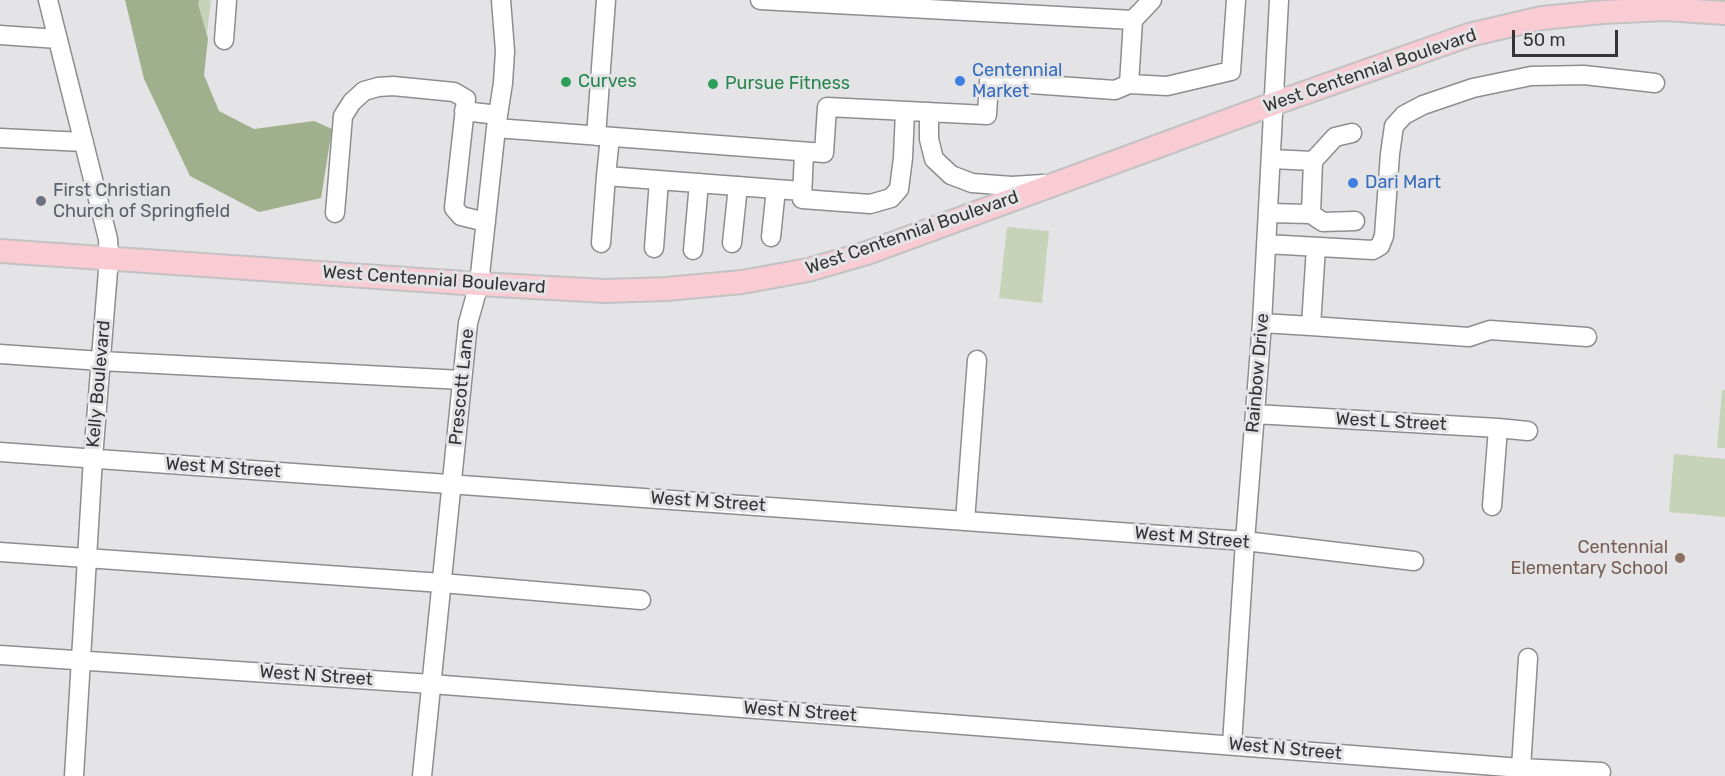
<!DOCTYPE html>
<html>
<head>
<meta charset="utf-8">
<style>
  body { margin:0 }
  #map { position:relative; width:1725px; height:776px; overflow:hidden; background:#e4e4e6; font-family:Rubik,sans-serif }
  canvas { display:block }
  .scale { position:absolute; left:1512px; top:30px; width:106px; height:27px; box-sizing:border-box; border:3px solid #343435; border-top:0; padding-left:8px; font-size:18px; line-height:21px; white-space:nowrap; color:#343435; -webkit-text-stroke:4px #e4e4e6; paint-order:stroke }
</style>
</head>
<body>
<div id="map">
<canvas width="1725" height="776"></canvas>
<div class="scale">50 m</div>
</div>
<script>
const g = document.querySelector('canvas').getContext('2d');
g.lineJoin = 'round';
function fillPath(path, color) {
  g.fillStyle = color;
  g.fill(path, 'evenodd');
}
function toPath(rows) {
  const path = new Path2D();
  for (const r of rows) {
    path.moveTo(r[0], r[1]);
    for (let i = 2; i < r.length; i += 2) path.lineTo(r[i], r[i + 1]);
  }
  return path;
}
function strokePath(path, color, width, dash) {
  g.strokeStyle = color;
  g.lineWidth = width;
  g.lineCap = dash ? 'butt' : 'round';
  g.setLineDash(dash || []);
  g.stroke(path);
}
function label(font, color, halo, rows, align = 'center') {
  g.font = font + ' Rubik,sans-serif';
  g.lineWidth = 6;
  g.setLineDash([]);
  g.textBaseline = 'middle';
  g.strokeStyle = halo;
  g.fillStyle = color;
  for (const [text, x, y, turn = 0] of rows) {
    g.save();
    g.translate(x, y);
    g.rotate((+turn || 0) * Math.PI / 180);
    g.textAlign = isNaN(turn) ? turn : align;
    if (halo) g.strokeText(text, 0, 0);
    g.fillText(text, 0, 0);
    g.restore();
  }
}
fillPath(toPath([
  [173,0,211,0,206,41],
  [1007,227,1049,231,1042,303,999,298],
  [1722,390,1725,390,1725,448,1717,448],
  [1674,454,1725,459,1725,517,1669,512]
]), '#c7d3b8');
fillPath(toPath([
  [125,0,199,0,198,4,208,39,204,75,219,111,254,129,314,121,332,129,321,198,259,212,190,176,144,79]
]), '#a0af8c');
const minor = toPath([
  [48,0,108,239,109,258,93,458,74,776],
  [760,0,1133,20],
  [0,35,58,39],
  [224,40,227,0],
  [1129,84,1167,86,1231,71,1236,0],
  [464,111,498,115],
  [929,112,929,139,934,159,951,175,972,183,1012,186,1043,184],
  [496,128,824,153,827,107,987,115,989,81,1115,90,1129,84,1133,20,1152,0],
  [596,136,606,0],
  [610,137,606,176,802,191],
  [0,138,84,142],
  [804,152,802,199,870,204,891,198,899,189,903,158,905,111],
  [1313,161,1335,137,1352,133],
  [335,213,343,116,352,102,364,91,378,87,393,86,454,92,466,99,454,208,461,216,486,222],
  [1268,213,1311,214,1313,161,1271,159],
  [1311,214,1323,222,1355,221],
  [771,237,776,189],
  [601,243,606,176],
  [732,243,738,186],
  [1266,244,1373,250,1380,246,1384,236,1390,154,1394,126,1404,115,1423,105,1473,88,1531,76,1584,75,1655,83],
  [1316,247,1311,326,1469,337,1490,330,1587,337],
  [654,248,659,180],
  [693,250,699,183],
  [1262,323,1311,326],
  [0,354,101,361,462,380],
  [1255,414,1498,428,1528,431],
  [0,452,1245,541,1414,561],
  [1492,506,1498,428],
  [965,521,977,360],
  [0,552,442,583,641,600],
  [0,655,431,684,1521,768,1601,772],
  [1232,745,1245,541,1262,323,1279,0],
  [1521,768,1528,658],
  [422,776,468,323,479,284,496,128,503,83,505,51,501,0]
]);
const major = toPath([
  [0,251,479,284,605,291,666,289,742,282,808,270,867,253,1273,104,1469,35,1542,18,1603,12,1665,9,1725,13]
]);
strokePath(minor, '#8d8d8f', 21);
strokePath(major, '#c2c2c2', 26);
strokePath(minor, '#fff', 18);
strokePath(major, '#f9ccd4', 22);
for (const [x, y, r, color] of [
  [960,81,6,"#3f7fe0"],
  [566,82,6,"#2e9e5b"],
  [713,84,6,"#2e9e5b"],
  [1353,183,6,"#3f7fe0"],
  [41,201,6,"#6b7280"],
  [1680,558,6,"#8d6e63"]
]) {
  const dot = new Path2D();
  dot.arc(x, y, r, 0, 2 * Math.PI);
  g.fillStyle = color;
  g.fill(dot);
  strokePath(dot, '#e4e4e6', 2);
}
label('18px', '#366cbe', '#e4e4e6', [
  ["Centennial",972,71],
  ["Market",972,92],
  ["Dari Mart",1365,183]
], 'left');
label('18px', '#343435', '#e4e4e6', [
  ["West Centennial Boulevard",1370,71,-19],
  ["West Centennial Boulevard",912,233,-19],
  ["West Centennial Boulevard",434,280,4],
  ["Rainbow Drive",1258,373,-85],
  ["Kelly Boulevard",99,384,-85],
  ["Prescott Lane",462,387,-84],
  ["West L Street",1391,422,3],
  ["West M Street",223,468,4],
  ["West M Street",708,502,4],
  ["West M Street",1192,538,5],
  ["West N Street",316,676,4],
  ["West N Street",800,712,4],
  ["West N Street",1285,749,5]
]);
label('18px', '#27864d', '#e4e4e6', [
  ["Curves",578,82],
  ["Pursue Fitness",725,84]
], 'left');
label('18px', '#5b616d', '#e4e4e6', [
  ["First Christian",53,191],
  ["Church of Springfield",53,212]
], 'left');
label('18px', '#785e54', '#e4e4e6', [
  ["Centennial",1668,548],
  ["Elementary School",1668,569]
], 'right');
</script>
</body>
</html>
